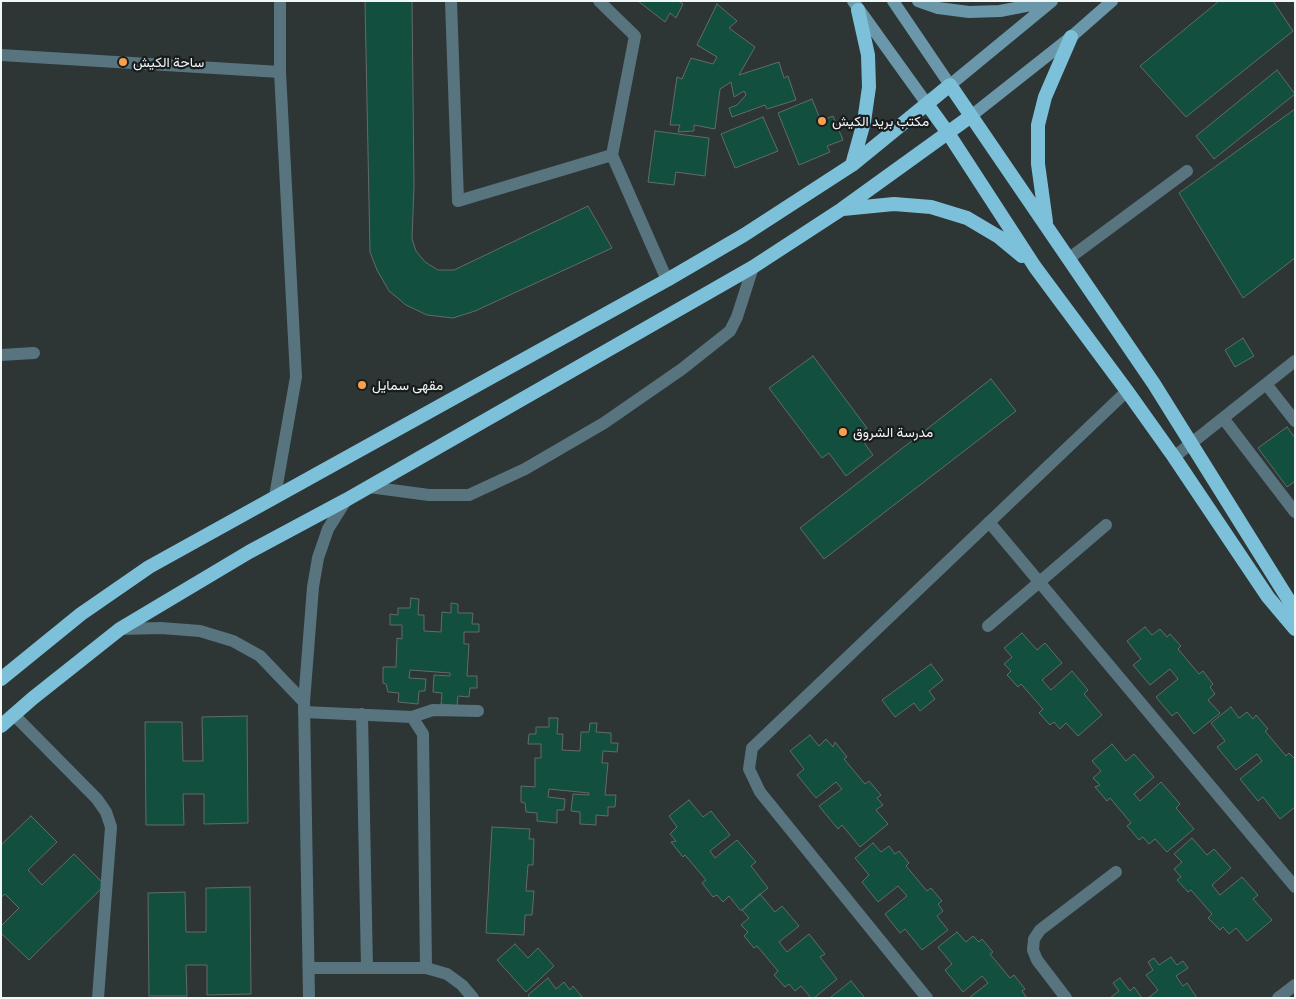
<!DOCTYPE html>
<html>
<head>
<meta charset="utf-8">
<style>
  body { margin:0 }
  #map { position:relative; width:1296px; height:999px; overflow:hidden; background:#2d3535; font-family:Ubuntu,sans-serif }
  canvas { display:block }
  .frame { position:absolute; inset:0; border:2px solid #f1f6f6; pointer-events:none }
</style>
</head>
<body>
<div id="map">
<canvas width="1296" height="999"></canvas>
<div class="frame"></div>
</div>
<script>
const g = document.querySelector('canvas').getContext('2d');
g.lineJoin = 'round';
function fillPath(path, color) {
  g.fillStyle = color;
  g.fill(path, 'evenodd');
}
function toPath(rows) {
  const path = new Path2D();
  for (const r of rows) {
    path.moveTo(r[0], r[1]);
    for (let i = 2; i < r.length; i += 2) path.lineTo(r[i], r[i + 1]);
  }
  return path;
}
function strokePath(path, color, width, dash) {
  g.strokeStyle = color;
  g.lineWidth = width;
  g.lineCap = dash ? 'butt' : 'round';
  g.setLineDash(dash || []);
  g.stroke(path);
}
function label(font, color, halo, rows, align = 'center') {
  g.font = font + ' Ubuntu,Vazirmatn,sans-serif';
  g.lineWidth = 4.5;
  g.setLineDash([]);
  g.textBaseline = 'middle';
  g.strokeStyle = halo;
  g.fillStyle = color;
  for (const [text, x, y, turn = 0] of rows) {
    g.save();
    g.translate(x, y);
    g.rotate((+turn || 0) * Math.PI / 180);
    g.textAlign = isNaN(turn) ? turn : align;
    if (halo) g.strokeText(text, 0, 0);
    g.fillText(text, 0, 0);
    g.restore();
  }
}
const building = toPath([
  [365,1,412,1,414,186,412,239,416,251,425,262,438,270,454,270,588,206,612,248,475,311,453,318,427,315,406,305,389,291,377,270,370,252,365,1],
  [638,1,678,1,683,4,676,18,670,13,665,22,638,1],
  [1219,1,1273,1,1293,31,1186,117,1140,66,1219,1],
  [717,4,737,21,729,28,755,47,739,75,779,62,784,78,788,76,796,100,767,109,765,105,732,117,729,108,737,105,746,95,744,91,734,97,731,82,720,89,715,129,694,125,694,131,678,132,680,125,670,125,677,77,682,79,691,58,713,64,717,57,697,45,717,4],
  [1277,70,1295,94,1214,159,1196,136,1277,70],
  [812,99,821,121,833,116,843,140,827,146,830,152,799,165,778,113,812,99],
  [1295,109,1295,258,1243,298,1179,193,1295,109],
  [763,117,778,151,735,168,721,134,763,117],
  [655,131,709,138,705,176,676,172,674,185,648,182,655,131],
  [1243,338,1254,356,1235,367,1225,350,1243,338],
  [813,356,867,428,858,434,873,455,846,476,829,453,822,458,769,388,813,356],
  [991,379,1016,411,824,559,800,528,991,379],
  [1287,427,1295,438,1295,481,1287,487,1258,448,1287,427],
  [411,598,419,599,418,615,424,615,424,631,441,632,442,612,451,613,451,603,458,604,458,613,473,613,472,624,479,624,479,632,464,632,464,644,469,644,467,676,477,676,477,688,470,688,469,697,458,696,457,706,441,704,442,693,433,692,434,675,450,676,450,673,410,670,409,678,426,679,425,691,419,691,418,704,398,702,399,693,388,692,386,684,383,683,383,667,396,667,397,638,402,639,402,625,390,625,390,614,398,615,398,608,410,608,411,598],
  [1145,627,1152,635,1160,629,1167,637,1170,634,1181,646,1178,649,1199,674,1203,671,1213,684,1210,687,1215,694,1208,700,1220,713,1194,734,1177,712,1172,716,1156,697,1178,679,1170,669,1150,685,1133,665,1141,659,1127,641,1145,627],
  [1022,633,1037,650,1045,643,1062,663,1042,680,1051,690,1072,671,1088,690,1084,694,1102,715,1078,736,1066,723,1060,729,1054,722,1050,725,1039,713,1043,709,1021,684,1018,687,1007,675,1011,671,1004,664,1012,657,1004,648,1022,633],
  [931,664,943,680,929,691,935,699,920,711,914,703,895,717,882,700,931,664],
  [1231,707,1239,718,1247,712,1253,719,1256,715,1268,729,1265,731,1286,756,1289,753,1295,759,1295,807,1280,819,1263,797,1258,801,1240,779,1262,761,1257,754,1236,770,1217,747,1225,741,1211,723,1231,707],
  [247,716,248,823,204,824,204,794,183,794,184,825,146,825,145,722,182,722,183,761,203,761,202,717,247,716],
  [549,718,558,718,557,734,563,734,562,750,580,751,581,732,589,732,590,723,597,723,596,732,611,733,611,743,618,743,617,752,603,751,602,763,608,763,605,795,616,795,615,807,608,807,608,816,596,815,596,825,580,824,580,812,571,811,573,794,589,795,589,793,549,789,548,797,565,799,564,810,557,810,557,823,537,821,537,813,526,812,525,803,521,802,521,786,535,787,535,758,541,758,541,744,528,744,529,734,536,734,536,727,549,727,549,718],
  [810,735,819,746,826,739,833,747,835,742,847,757,844,759,865,784,869,781,881,795,877,798,883,805,876,810,888,824,860,847,842,825,838,829,819,806,842,789,836,782,816,798,797,775,804,769,790,751,810,735],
  [1112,744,1126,761,1134,754,1154,777,1134,794,1140,801,1161,782,1180,804,1176,808,1194,829,1167,852,1155,839,1149,844,1143,837,1139,840,1127,826,1131,823,1110,798,1107,801,1095,787,1100,785,1093,778,1101,771,1092,761,1112,744],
  [689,800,703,817,711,811,730,835,710,851,715,858,737,840,756,862,751,866,768,888,742,910,740,910,729,896,723,902,717,895,713,897,702,883,706,880,685,855,683,857,671,842,676,841,670,834,677,827,669,816,689,800],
  [31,816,57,842,28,870,42,885,74,854,105,885,29,960,1,933,1,926,19,908,5,894,1,897,1,845,31,816],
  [492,827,530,829,529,839,534,839,533,865,528,865,526,891,534,891,532,915,525,915,524,935,486,933,492,827],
  [1192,838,1207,855,1214,849,1231,868,1212,885,1220,895,1242,877,1258,895,1253,899,1272,920,1247,941,1236,928,1229,934,1223,927,1220,930,1208,918,1212,914,1191,890,1188,892,1177,880,1181,877,1174,869,1182,862,1174,854,1192,838],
  [873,843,881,852,889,846,895,854,899,851,909,863,906,866,927,891,931,888,942,901,938,904,943,911,937,916,948,930,922,950,905,929,900,933,885,914,907,896,898,886,878,902,862,882,869,875,855,858,873,843],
  [250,887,251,994,207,995,207,965,186,965,187,996,149,996,148,893,185,892,186,932,206,932,206,888,250,887],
  [760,894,775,912,782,906,799,926,779,942,787,952,809,934,825,954,820,957,837,979,814,998,811,998,801,986,795,991,789,984,785,987,774,975,778,971,757,946,754,948,744,936,748,932,741,925,749,918,742,910,760,894],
  [957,932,966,942,973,936,979,942,982,939,993,952,990,954,1010,978,1014,975,1025,989,1022,991,1027,998,969,998,988,983,982,976,963,992,945,970,952,964,938,947,957,932],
  [515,944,528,958,538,948,554,966,526,992,497,960,515,944],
  [1171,957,1177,965,1183,961,1188,968,1176,976,1183,986,1187,983,1197,998,1148,998,1158,990,1146,975,1153,970,1148,962,1154,958,1159,965,1171,957],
  [548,978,556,989,564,982,570,990,573,986,583,998,530,998,528,995,548,978],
  [1120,978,1130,991,1134,987,1142,998,1110,998,1119,991,1113,983,1120,978],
  [851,981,865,998,832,998,831,997,851,981]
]);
fillPath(building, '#124f3e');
strokePath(building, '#646b68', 1);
strokePath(toPath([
  [451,1,458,201,612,155],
  [599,1,635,36,612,155,667,280],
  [1,55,280,72],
  [1068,259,1187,171],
  [1,355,34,353],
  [369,487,429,495,469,495,525,469,604,423,682,369,730,331,737,317,753,267],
  [304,712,412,717,423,734,426,968],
  [362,714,367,968],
  [412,717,433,710,478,711]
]), '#57747f', 12);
strokePath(toPath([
  [1266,384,1295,421],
  [1223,418,1295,512],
  [1174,457,1295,361],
  [275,496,296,377,280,72,280,1],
  [989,522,1295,887],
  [988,626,1106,525],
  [120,629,161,628,200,631,233,641,260,656,304,702],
  [14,715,97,799,106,812,111,827,98,998],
  [309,968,426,968,447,974,462,985,473,998],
  [309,998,304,702,313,587,318,558,328,529,346,500],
  [927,998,760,792,749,769,752,748,1127,391],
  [1066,998,1037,960,1033,950,1034,939,1040,930,1116,872],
  [1278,998,1295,985]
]), '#57747f', 12);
strokePath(toPath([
  [853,1,927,104],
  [893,1,950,85,1052,1],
  [918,1,938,8,969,12,1000,11,1031,5,1042,1],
  [971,116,1071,37,1112,1]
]), '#6a98aa', 12);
strokePath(toPath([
  [927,104,948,133,1035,267,1127,391,1174,457,1268,597,1295,629],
  [852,165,864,122,869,87,868,55,858,10],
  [843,209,894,204,931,207,967,218,999,237,1022,256],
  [1046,222,1038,164,1038,125,1045,97,1071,37],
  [1,679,81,614,149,567,667,280,744,235,852,165,950,85,1154,384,1295,610],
  [1,726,33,698,120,629,249,552,346,500,753,267,842,209,971,116]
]), '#7dc0da', 14);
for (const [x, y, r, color] of [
  [123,62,5,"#f9a04c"],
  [822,121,5,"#f9a04c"],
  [362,385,5,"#f9a04c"],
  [843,432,5,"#f9a04c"]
]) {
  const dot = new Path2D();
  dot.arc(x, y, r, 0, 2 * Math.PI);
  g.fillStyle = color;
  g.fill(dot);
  strokePath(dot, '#181c1c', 2);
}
label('14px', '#f1f6f6', '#181c1c', [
  ["ساحة الكيش",133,62],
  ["مكتب بريد الكيش",832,121],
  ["مقهى سمايل",372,385],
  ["مدرسة الشروق",853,432]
], 'left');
</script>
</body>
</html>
